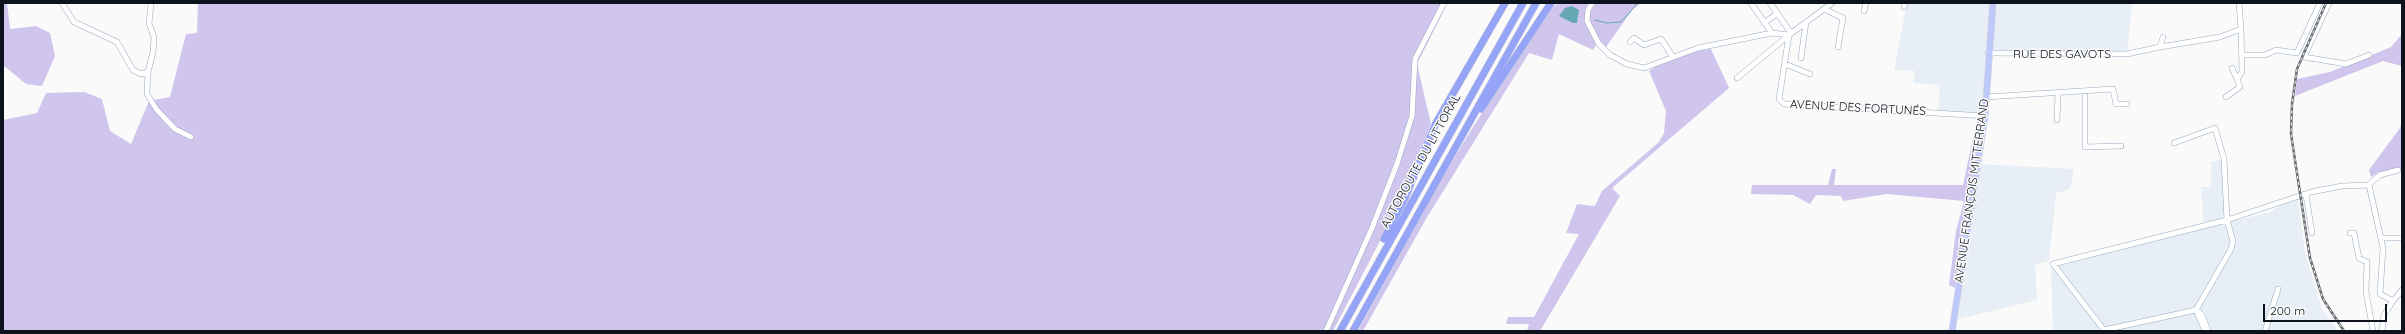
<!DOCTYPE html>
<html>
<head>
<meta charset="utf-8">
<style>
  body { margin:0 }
  #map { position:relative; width:2405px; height:334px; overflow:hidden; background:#fafafa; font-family:Quicksand,sans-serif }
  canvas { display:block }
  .frame { position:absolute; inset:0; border:4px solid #0c131c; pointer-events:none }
  .scale { position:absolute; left:2263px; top:304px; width:124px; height:18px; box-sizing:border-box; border:2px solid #0c131c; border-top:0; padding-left:5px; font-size:12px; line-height:14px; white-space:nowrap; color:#0c131c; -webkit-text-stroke:3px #fafafa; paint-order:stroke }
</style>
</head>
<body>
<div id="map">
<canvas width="2405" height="334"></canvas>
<div class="frame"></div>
<div class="scale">200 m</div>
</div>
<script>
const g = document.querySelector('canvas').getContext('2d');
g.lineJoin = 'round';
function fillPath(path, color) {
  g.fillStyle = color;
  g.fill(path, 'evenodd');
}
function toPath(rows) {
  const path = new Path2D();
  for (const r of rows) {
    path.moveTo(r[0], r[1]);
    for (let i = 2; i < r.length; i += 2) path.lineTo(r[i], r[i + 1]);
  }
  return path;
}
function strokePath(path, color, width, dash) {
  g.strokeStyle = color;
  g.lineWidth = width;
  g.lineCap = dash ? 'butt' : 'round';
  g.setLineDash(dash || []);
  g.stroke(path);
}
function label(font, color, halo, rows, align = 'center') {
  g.font = font + ' Quicksand,sans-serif';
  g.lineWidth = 3;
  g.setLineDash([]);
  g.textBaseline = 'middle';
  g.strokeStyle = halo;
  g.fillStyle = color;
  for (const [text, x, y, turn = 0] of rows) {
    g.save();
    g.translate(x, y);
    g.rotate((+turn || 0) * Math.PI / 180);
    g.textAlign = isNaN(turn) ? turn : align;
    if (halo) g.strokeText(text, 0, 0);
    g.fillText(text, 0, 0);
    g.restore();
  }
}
fillPath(toPath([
  [1907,3,2132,3,2127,54,1988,53,1985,116,1938,113,1940,85,1913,83,1915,71,1894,70],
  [2224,159,2227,214,2237,220,2271,212,2277,207,2298,199,2305,253,2322,309,2338,331,2053,331,2051,268,2204,228,2201,187,2211,187,2211,162],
  [1978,164,2074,169,2070,189,2056,193,2049,261,2035,264,2037,300,1954,320]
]), '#e8eef5');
fillPath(toPath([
  [3,3,7,3,10,29,36,26,50,33,55,56,42,86,26,84,3,65],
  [198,3,1444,3,1443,12,1417,64,1431,124,1403,197,1333,331,3,331,3,120,37,113,46,93,84,92,102,99,110,131,131,144,149,101,170,97,186,34,197,33],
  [1561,3,1591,3,1585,22,1596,45,1593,50,1559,34,1552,60,1529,53,1426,219,1363,331,1358,331,1442,178,1473,127,1549,12,1555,5],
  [1596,3,1641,3,1633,9,1606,47,1594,34,1591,25,1589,14],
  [2402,34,2402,66,2383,61,2295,96,2297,79,2330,72,2391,47],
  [1711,49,1729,88,1612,188,1620,196,1540,331,1527,331,1529,324,1506,324,1508,317,1534,317,1579,234,1566,233,1577,204,1595,206,1602,191,1659,142,1664,133,1666,111,1649,71,1662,63,1696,51],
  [1981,117,1955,288,1949,285,1956,231,1964,201,1887,194,1843,201,1841,196,1816,195,1810,204,1793,195,1751,194,1752,185,1828,185,1832,169,1836,169,1834,185,1963,185,1977,120],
  [2402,121,2402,174,2400,168,2379,172,2371,177,2369,170,2400,128]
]), '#cfc5ed');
fillPath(toPath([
  [1572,6,1579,10,1577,23,1573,23,1559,16,1565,8]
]), '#66a9b5');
strokePath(toPath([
  [1595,20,1607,23,1621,22,1638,3]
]), '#66a9b5', 1);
const minor = toPath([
  [62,3,74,22,117,42,133,70,141,74,148,72],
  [151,3,149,23,154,37,153,52,148,72,147,94,157,110,175,129,191,137],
  [1592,3,1588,10,1587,21,1599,44,1610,55,1627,64,1644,68,1698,48,1772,33,1789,35],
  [1751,3,1772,33],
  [1770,3,1791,33],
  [1832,3,1789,35,1779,99,1784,104,1985,116],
  [2329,3,2304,57,2346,64,2369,55],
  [1904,7,1905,3],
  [1824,9,1843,18,1838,47],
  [1864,11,1866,3],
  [1764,23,1775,15],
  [1630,42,1634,38,1644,45,1661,39,1673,57],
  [2160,47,2220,37,2241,29,2239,3],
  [1988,53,2127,54,2160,47,2163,37],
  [2242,55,2265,55,2276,50,2297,53,2320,3],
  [1801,58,1806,22],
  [1785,64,1810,74],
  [2232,68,2237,79],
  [1737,78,1789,35],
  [2085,91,2085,147,2121,146],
  [1986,97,2113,89,2116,104,2127,104],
  [2226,97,2240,87,2237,79,2242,72,2241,29],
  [2057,120,2058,92],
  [2174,143,2215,128,2224,159,2227,220,2311,192,2342,186,2369,185,2383,248,2380,294,2393,301,2384,315,2382,331],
  [2368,185,2380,175,2398,170],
  [2306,195,2312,233],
  [2227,220,2233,241,2231,249,2196,310,2104,330,2053,264,2227,220],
  [2350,233,2354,233,2359,258,2367,262,2366,292,2373,331],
  [2381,238,2402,238],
  [2393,301,2402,290],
  [1326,331,1372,228,1397,164,1412,116,1415,59,1444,3],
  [2205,331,2196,310,2202,315,2208,331],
  [2265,331,2278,289]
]);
const major = toPath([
  [1952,331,1985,116,1993,3]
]);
const highway = toPath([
  [1481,109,1551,3],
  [1384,239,1405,198,1436,123,1505,3],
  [1340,331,1523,3],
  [1353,331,1536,3]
]);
strokePath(minor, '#96a9c1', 6);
strokePath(major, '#d3d5d6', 7);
strokePath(highway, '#d3d5d6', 8);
strokePath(minor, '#fff', 5);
strokePath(major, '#bfc8fa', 6);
strokePath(highway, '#95a4f7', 7);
const rail = toPath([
  [2326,3,2297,69,2292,104,2291,134,2310,258,2323,299,2344,331]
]);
strokePath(rail, '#686c72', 2.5);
strokePath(rail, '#fafafa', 1, [3]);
label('12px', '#0c131c', '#fafafa', [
  ["RUE DES GAVOTS",2062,54],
  ["AVENUE DES FORTUNÉS",1858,108,3],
  ["AUTOROUTE DU LITTORAL",1421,161,-61],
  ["AVENUE FRANÇOIS MITTERRAND",1972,191,-82]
]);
</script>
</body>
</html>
